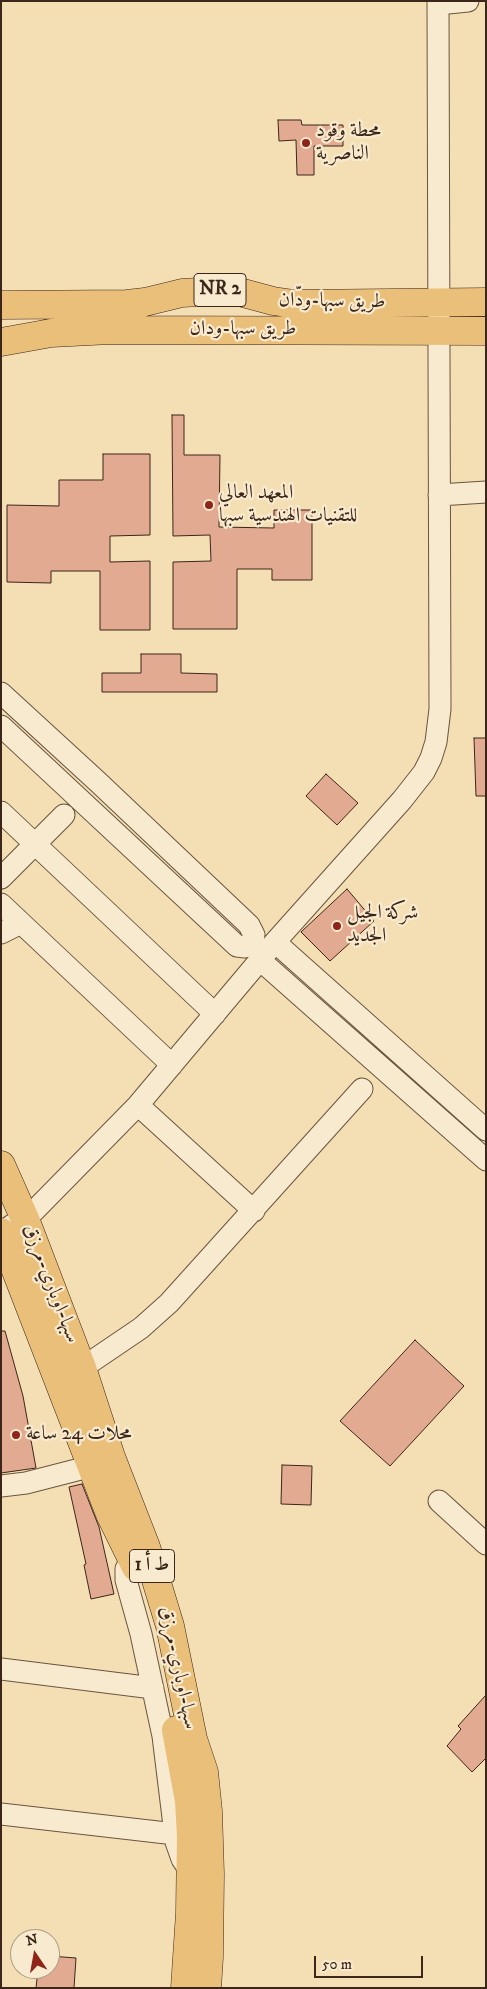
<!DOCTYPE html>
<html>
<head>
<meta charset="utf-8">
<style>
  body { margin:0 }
  #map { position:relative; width:487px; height:1989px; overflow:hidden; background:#f4deb3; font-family:"IM FELL DW Pica",serif }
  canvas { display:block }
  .frame { position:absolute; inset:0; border:2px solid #3c261a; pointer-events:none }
  .north { position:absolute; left:10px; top:1929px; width:50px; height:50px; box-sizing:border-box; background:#f8eace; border:1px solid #ad9c86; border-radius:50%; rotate:348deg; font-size:14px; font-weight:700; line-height:20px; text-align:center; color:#3c261a }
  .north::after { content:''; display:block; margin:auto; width:18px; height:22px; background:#8f2418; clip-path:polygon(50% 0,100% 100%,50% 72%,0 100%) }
  .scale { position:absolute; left:314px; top:1956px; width:109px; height:22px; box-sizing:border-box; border:2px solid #3c261a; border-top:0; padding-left:6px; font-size:15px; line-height:18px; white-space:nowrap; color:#3c261a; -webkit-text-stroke:4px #f8eace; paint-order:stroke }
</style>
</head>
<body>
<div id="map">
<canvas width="487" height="1989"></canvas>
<div class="frame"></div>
<div class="north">N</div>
<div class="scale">50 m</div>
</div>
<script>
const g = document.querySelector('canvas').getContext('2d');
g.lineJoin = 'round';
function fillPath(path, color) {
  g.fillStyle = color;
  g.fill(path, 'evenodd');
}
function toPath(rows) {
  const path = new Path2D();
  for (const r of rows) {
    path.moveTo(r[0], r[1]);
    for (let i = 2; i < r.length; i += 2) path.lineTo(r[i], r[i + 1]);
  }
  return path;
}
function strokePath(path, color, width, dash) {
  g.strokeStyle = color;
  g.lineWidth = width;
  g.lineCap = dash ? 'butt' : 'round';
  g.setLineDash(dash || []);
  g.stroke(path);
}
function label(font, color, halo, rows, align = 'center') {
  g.font = font + ' "IM FELL DW Pica",Amiri,serif';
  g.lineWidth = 4.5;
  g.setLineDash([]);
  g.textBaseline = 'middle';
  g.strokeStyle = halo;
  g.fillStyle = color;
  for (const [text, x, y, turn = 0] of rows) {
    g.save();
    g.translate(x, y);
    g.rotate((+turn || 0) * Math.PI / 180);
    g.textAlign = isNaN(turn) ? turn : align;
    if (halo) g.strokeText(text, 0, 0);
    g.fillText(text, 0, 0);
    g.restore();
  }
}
const building = toPath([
  [278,120,301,120,302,125,343,125,343,146,314,146,314,175,297,175,296,140,279,141,278,120],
  [172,415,184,415,184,455,220,455,219,527,274,528,274,510,312,510,312,580,272,580,272,569,237,569,237,629,173,629,173,562,211,561,210,535,173,536,172,415],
  [103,454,150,454,150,535,110,536,110,562,150,561,150,630,100,630,100,571,51,571,51,583,7,582,7,505,59,506,59,480,103,480,103,454],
  [141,654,181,654,181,673,217,674,217,692,102,692,102,673,141,673,141,654],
  [474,738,486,738,486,796,476,796,474,738],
  [326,774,358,803,337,825,306,796,326,774],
  [347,889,374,921,330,961,301,932,347,889],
  [1,1331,5,1331,23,1396,36,1468,1,1473,1,1331],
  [415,1340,464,1386,390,1466,340,1421,415,1340],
  [282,1465,312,1466,311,1505,281,1504,282,1465],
  [82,1484,99,1527,114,1594,91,1599,84,1565,86,1564,69,1487,82,1484],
  [486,1695,486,1758,472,1772,447,1746,461,1729,458,1726,486,1695],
  [50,1956,76,1958,74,1988,36,1988,38,1969,50,1969,50,1956]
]);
fillPath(building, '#e2ab91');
strokePath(building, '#3c261a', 1);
const minor = toPath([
  [438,4,468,1],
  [439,495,486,492],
  [1,693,98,782,249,925,254,935,251,943,245,947,237,946,1,726],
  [1,812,215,1014],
  [1,878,64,815],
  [1,904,172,1065],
  [1,933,21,923],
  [275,942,486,1130],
  [260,960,486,1160],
  [138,1105,254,1211],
  [12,1225,25,1219,34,1211,138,1105,275,942,402,800,424,772,431,758,436,742,440,709,438,1],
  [82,1368,141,1328,169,1303,362,1089],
  [1,1486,26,1483,92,1466],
  [439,1501,486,1544],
  [132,1557,126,1569,126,1580,141,1634,163,1736,176,1842,182,1859,190,1871],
  [1,1669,153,1688],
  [1,1814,175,1834]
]);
const highway = toPath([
  [1,305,127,304,145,302,182,293,232,290,273,301,294,304,486,302],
  [1,342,51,333,110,330,486,331],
  [1,1165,25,1219,82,1368,111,1457,146,1547,170,1626,193,1739,204,1772,208,1811,210,1874,209,1957,207,1988],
  [1,1232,110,1514,136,1567],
  [176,1730,189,1801,191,1836,190,1913,185,1988]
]);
strokePath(minor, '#6a5440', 23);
strokePath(highway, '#3c261a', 29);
strokePath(minor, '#f8eace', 21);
strokePath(highway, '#eabf7a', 28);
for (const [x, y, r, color] of [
  [306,143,5,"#8f2418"],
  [209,505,5,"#8f2418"],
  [337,926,5,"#8f2418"],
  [16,1435,5,"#8f2418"]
]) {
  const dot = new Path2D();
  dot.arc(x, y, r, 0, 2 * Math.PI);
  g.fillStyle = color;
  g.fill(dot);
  strokePath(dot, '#f8eace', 2);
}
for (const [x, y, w] of [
  [220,290,52],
  [152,1566,45]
]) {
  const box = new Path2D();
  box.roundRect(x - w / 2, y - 16.5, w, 33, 4);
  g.fillStyle = '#f8eace';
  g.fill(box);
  strokePath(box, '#3c261a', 1);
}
label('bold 19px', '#3c261a', null, [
  ["NR 2",220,290],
  ["ط أ 1",152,1566]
]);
label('20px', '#3c261a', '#f8eace', [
  ["محطة وقود",316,132],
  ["الناصرية",316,155],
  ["المعهد العالي",219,494],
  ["للتقنيات الهندسية سبها",219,517],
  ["شركة الجيل",347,914],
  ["الجديد",347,937],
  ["محلات 24 ساعة",26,1435]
], 'left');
label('20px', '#3c261a', '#f8eace', [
  ["طريق سبها-ودّان",332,302,1],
  ["طريق سبها-ودان",243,330],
  ["سبها-اوباري-مرزق",50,1284,69],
  ["سبها-اوباري-مرزق",177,1668,78]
]);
</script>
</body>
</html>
